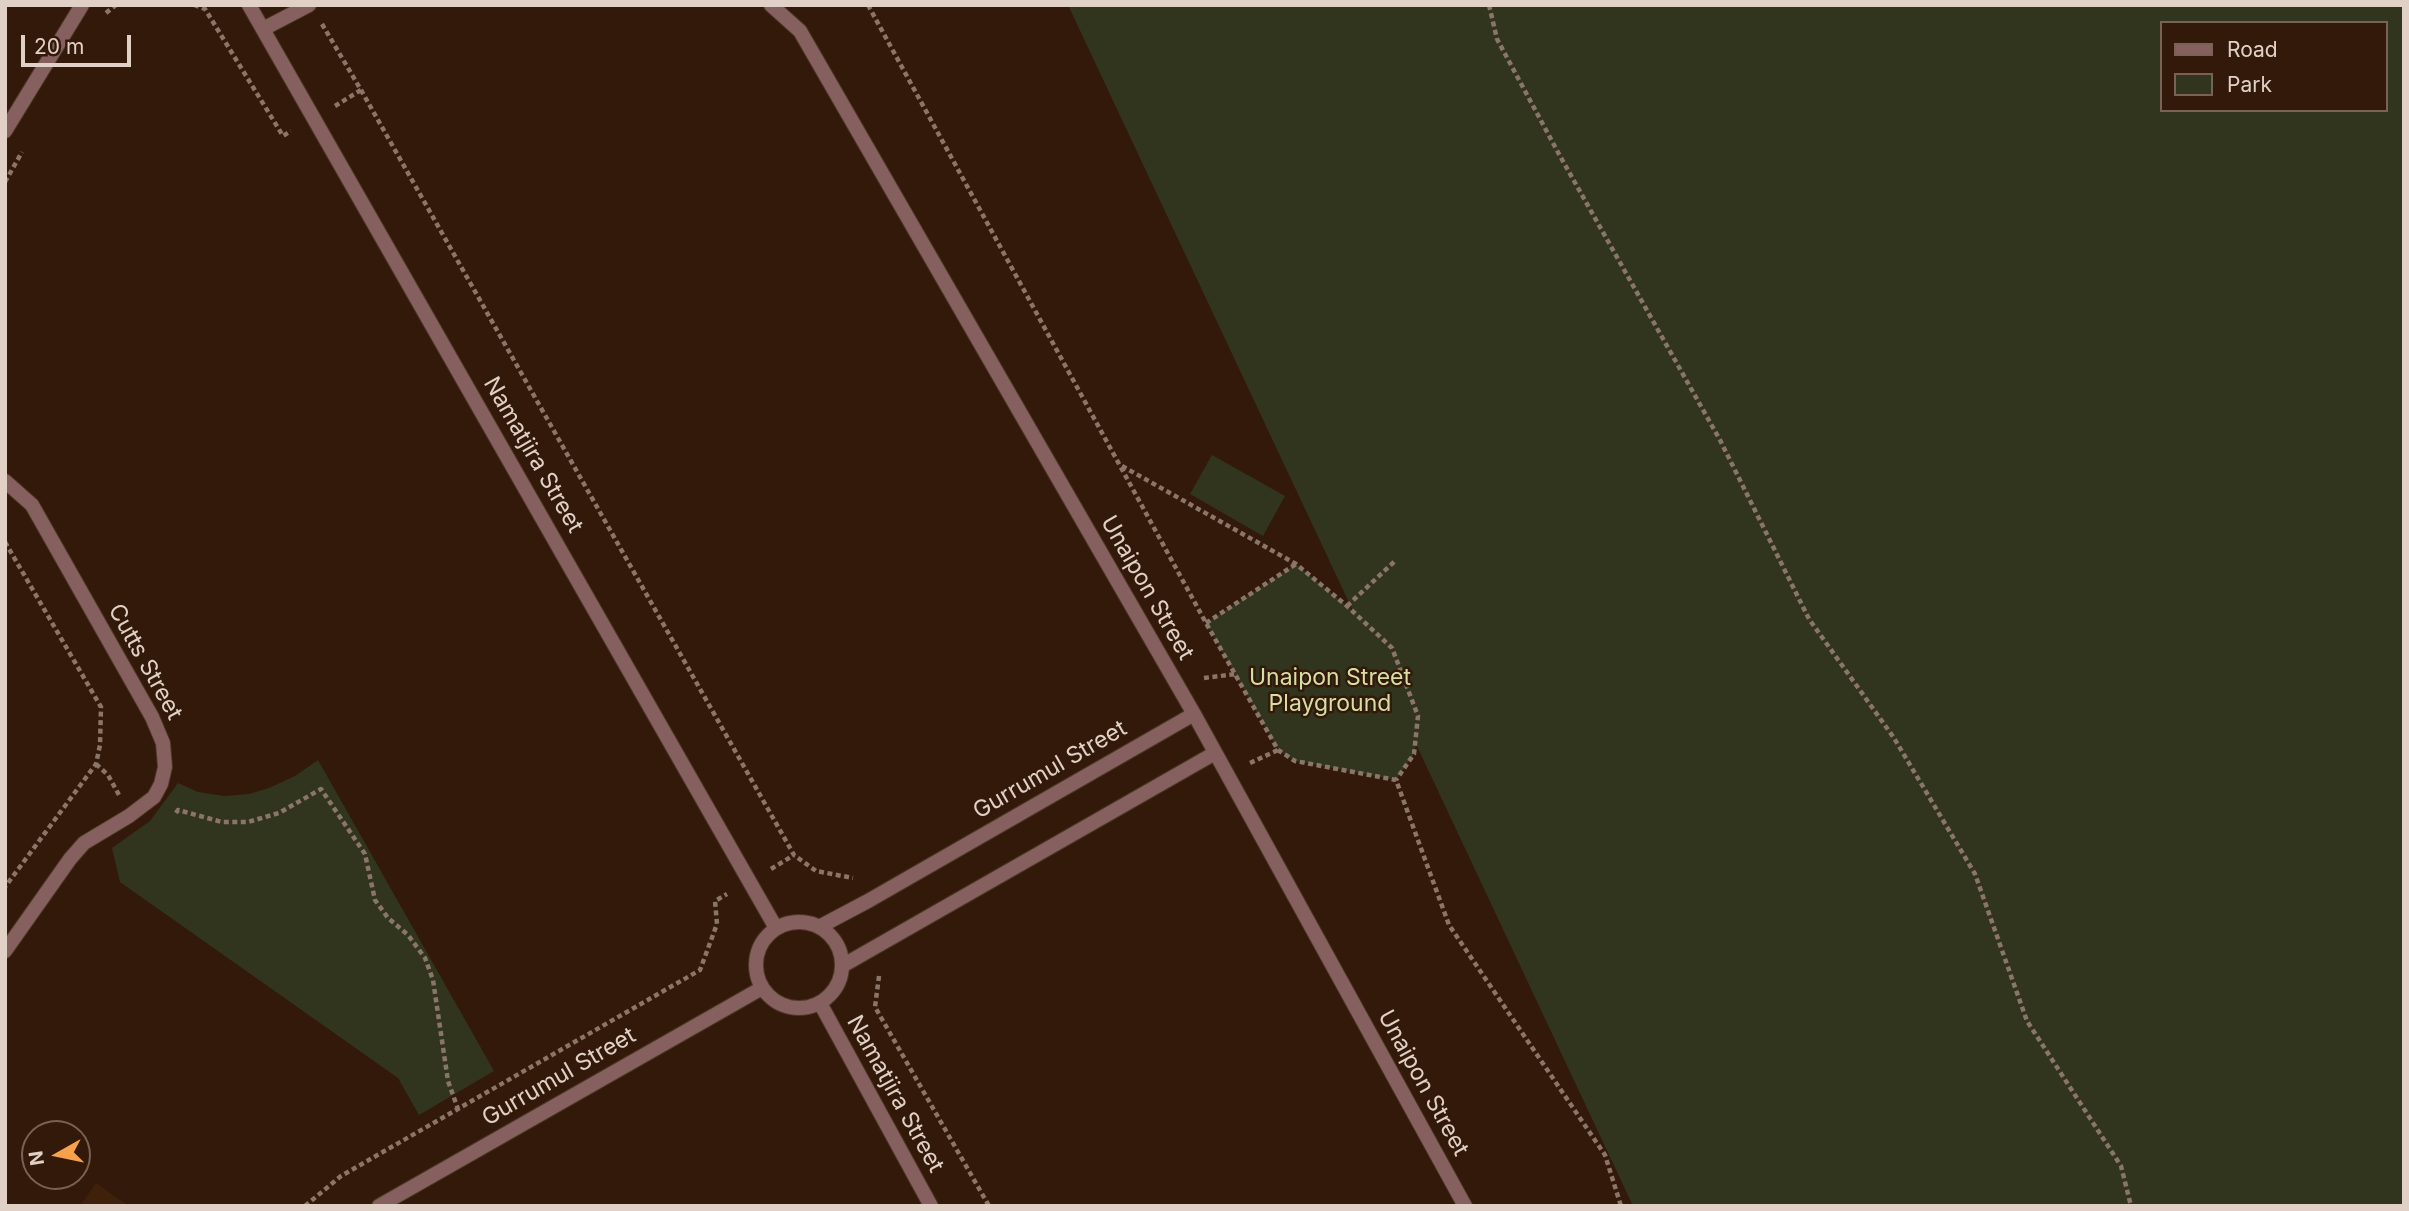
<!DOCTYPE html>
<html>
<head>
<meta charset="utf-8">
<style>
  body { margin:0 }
  #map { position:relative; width:2409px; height:1211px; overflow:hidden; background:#321909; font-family:Inter,sans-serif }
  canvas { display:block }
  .frame { position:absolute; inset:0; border:7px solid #e1d0c6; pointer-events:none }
  .legend { position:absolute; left:2160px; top:21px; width:228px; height:91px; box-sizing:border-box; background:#321909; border:2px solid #786255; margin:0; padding:9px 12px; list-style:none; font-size:21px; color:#e1d0c6 }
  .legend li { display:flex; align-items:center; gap:14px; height:35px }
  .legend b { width:35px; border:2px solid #786255 }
  .north { position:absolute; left:21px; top:1120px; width:70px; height:70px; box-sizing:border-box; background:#321909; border:2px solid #786255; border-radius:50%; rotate:261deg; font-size:19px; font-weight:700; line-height:28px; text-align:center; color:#e1d0c6 }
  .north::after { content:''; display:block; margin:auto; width:24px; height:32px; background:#f8a14a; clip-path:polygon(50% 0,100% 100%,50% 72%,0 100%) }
  .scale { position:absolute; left:21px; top:35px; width:110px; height:32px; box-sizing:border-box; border:4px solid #e1d0c6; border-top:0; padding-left:9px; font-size:21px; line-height:24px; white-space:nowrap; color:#e1d0c6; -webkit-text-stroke:5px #321909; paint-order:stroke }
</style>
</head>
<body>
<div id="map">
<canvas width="2409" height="1211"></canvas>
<div class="frame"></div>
<ul class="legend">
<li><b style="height:9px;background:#85605e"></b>Road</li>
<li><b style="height:19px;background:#32351e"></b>Park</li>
</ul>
<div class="north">N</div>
<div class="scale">20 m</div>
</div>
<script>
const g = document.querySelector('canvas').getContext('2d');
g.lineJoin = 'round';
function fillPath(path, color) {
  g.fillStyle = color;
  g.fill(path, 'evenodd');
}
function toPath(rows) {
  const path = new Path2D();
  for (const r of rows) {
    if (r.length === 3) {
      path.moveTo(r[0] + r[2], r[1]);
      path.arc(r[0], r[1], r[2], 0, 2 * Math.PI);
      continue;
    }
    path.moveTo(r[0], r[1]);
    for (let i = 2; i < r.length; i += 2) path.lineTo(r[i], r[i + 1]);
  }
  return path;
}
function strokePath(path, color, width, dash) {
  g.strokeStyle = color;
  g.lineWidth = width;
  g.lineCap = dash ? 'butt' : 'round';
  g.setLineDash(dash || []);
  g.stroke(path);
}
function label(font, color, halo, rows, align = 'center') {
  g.font = font + ' Inter,sans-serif';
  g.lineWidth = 5;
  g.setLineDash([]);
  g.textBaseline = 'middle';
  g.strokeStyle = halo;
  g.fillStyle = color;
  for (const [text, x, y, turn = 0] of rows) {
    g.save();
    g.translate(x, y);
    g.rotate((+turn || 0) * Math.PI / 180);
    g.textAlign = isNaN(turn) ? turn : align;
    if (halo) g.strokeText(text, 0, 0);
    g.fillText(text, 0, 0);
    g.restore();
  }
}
fillPath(toPath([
  [96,1183,129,1206,80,1206]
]), '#3f200b');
fillPath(toPath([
  [1068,5,2404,5,2404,1206,1633,1206,1416,744,1414,754,1396,780,1295,761,1278,750,1206,623,1296,564,1353,611],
  [2162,23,2386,23,2386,110,2162,110],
  [1212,455,1285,496,1263,536,1190,494],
  [318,760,494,1071,419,1115,398,1078,120,882,112,848,150,821,178,783,198,792,224,796,249,794,269,788,295,776]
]), '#32351e');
const street = toPath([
  [249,5,776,928],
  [771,5,800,31,1194,714,1465,1206],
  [263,29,309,5],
  [5,131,82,5],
  [5,481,32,505,152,717,163,743,165,767,161,784,154,797,129,816,84,843,70,859,5,951],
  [799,965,43],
  [819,927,868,901,1194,714],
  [842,966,1215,753],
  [820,1003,931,1206],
  [379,1206,762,988]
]);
strokePath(street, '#4e3627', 16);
strokePath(toPath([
  [194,5,205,9,283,136,291,131],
  [868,5,1206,623,1278,750,1295,761,1396,780,1449,925,1605,1155,1621,1206],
  [1489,5,1497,39,1560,156,1720,440,1809,619,1894,738,1975,874,2027,1021,2121,1166,2131,1206],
  [106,13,116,5],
  [322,24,361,90,794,855,816,871,853,878],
  [335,106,361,90],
  [5,182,22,152],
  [1122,466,1296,564,1347,606,1392,648,1418,716,1414,754,1396,780],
  [5,542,101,707,100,745,96,764,5,887],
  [1347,606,1396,560],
  [1206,623,1296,564],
  [1204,678,1236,674],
  [1250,763,1278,750],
  [96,764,108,775,119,795],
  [176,813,178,810,222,822,248,822,279,813,321,789,365,854,375,900,388,918,408,935,425,958,433,980,448,1081,458,1109],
  [771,869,794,855],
  [879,976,875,1007,989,1206],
  [305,1206,341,1176,700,970,717,924,715,901,727,894]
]), '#8a7568', 4.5, [5, 3.5]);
strokePath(street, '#85605e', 14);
label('23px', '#e1d0c6', '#321909', [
  ["Namatjira Street",533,455,60],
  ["Unaipon Street",1147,588,60],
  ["Cutts Street",145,662,61],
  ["Gurrumul Street",1050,770,-30],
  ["Gurrumul Street",559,1077,-30],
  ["Unaipon Street",1423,1083,61],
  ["Namatjira Street",895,1094,61]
]);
label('23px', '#d5dea3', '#321909', [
  ["Unaipon Street",1330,678],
  ["Playground",1330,704]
]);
</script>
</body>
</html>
